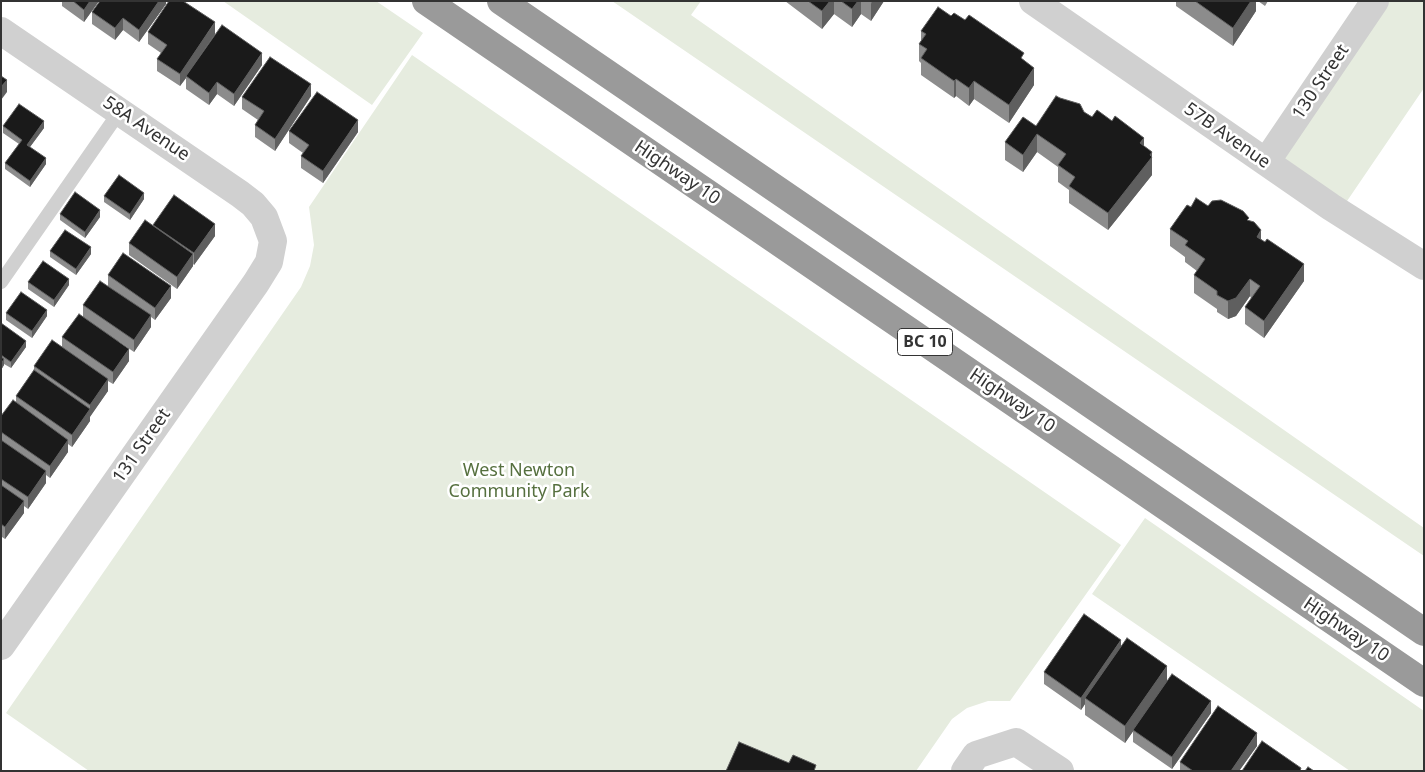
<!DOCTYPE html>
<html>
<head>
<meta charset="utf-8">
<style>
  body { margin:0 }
  #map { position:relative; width:1425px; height:772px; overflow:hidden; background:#fff; font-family:"Noto Sans",sans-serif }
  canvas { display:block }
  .frame { position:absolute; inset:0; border:2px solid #333; pointer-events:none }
</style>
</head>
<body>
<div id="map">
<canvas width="1425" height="772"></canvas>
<div class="frame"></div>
</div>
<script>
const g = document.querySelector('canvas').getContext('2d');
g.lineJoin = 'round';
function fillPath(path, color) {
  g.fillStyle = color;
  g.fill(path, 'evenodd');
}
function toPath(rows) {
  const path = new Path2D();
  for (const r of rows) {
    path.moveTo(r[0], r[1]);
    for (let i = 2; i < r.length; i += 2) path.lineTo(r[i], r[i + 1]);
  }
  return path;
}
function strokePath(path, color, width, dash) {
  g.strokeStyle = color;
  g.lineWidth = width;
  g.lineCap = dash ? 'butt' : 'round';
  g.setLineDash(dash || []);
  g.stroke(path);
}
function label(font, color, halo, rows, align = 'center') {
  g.font = font + ' "Noto Sans",sans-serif';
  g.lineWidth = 5;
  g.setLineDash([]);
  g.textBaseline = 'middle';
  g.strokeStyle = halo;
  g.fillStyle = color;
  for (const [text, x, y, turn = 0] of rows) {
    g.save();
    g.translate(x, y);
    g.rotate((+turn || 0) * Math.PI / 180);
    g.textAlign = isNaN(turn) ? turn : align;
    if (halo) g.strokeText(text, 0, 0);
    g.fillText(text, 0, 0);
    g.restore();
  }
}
fillPath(toPath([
  [223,1,376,1,423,33,372,105],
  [612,1,701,1,691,15,1424,528,1424,556],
  [1378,1,1424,1,1424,88,1345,204,1278,158],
  [412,55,1121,545,1010,701,988,701,967,708,952,719,916,771,89,771,6,713,301,287,310,266,314,245,309,207],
  [1145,518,1424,711,1424,771,1350,771,1092,594]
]), '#e6ecdf');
strokePath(toPath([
  [1,282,120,111]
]), '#d0d0d0', 14);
strokePath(toPath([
  [1033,1,1331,207,1424,266],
  [1,31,240,194,253,204,264,217,273,241,269,262,256,283,1,646],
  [1266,162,1375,1],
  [965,771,976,755,1016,742,1060,771]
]), '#d0d0d0', 28);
strokePath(toPath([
  [426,1,1424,683],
  [501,1,1424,632]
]), '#9a9a9a', 28);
fillPath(toPath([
  [62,1,99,1,84,22,62,6],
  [166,1,166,4,139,42,123,30,115,40,92,24,92,12],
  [785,1,884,1,871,21,861,14,852,27,834,14,822,29],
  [1176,1,1256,1,1256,11,1233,46,1176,6],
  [1258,1,1268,1,1265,6],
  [951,16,1024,60,1034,85,1009,123,974,99,969,106,956,96,954,98,921,75,921,63,919,61,919,44,921,41,921,31],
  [148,32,215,34,262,65,234,106,217,94,209,105,186,89,186,78,180,86,157,71,157,59,161,53,148,44],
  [311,96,275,151,255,137,255,125,258,120,242,109,242,97],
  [1084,112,1144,146,1152,152,1152,175,1108,230,1069,203,1069,190,1058,182,1058,167,1037,152,1023,172,1005,160,1005,142,1036,126],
  [3,126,44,128,30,147,46,164,30,187,5,169,5,163,19,144,3,133],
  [289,131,358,132,323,183,301,168,301,156,303,153,289,143],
  [104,196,144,199,130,220,104,202],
  [1208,206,1249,221,1261,239,1304,281,1264,338,1245,324,1245,307,1251,298,1250,296,1236,316,1228,319,1217,312,1217,309,1194,293,1194,275,1197,271,1185,262,1185,257,1170,246,1170,229,1191,207],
  [60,214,100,217,85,238,60,220],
  [153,225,215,236,194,265,193,264,193,266,177,289,129,255,129,243,153,226],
  [50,251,91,254,76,275,50,257],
  [108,275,171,298,155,320,151,317,151,327,134,352,118,341,129,361,113,384,108,381,108,391,90,416,90,421,72,447,68,444,68,452,50,478,46,475,46,483,28,509,24,506,24,513,5,539,2,537,1,547,1,416,16,403,16,396,34,370,34,366,62,347,62,337,83,317,83,305,108,286],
  [28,282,69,285,54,307,28,289],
  [6,313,47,316,32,338,6,320],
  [1,323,26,347,11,368,4,364,4,365,1,370],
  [1121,646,1167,682,1211,713,1172,769,1133,742,1133,731,1125,743,1085,715,1085,704,1081,710,1044,684,1044,672],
  [1257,746,1239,771,1180,771,1180,762]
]), '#8c8c8c');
fillPath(toPath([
  [90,1,99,1,84,22,84,10],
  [159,1,166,1,166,4,139,42,139,30],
  [830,1,834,1,834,14,822,29,822,11],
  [858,1,861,1,861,14,852,27,852,9],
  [872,1,884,1,871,21,871,4],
  [1249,1,1256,1,1256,11,1233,46,1233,28],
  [123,18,123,30,115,40,115,28],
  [215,22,215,34,186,76,186,78,180,86,180,74],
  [262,53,262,65,234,106,234,94],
  [1034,68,1034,85,1009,123,1009,105],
  [956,79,956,96,954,98,954,81],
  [7,80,7,92,1,100,1,87],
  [974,81,974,99,969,106,969,88],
  [217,82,217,94,209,105,209,93],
  [311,84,311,96,275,151,275,139],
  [358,120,358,132,323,183,323,171],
  [44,121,44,128,27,151,27,145],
  [1037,134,1037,152,1023,172,1023,155],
  [1144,138,1144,155,1140,143],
  [1152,152,1152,175,1108,230,1108,213],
  [46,158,46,164,30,187,30,181],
  [144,193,144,199,130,220,130,214],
  [100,210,100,217,85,238,85,232],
  [215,224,215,236,194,265,194,253],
  [1261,230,1261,248,1257,237],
  [91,247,91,254,76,275,76,269],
  [193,254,193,266,177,289,177,277],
  [1304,264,1304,281,1264,338,1264,321],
  [69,279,69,285,54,307,54,300],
  [1250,279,1250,296,1236,316,1228,319,1228,301],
  [171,286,171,298,155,320,155,308],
  [47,310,47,316,32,338,32,331],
  [151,315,151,327,134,352,134,340],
  [26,341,26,347,11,368,11,362],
  [129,349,129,361,113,384,113,372],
  [4,359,4,365,1,370,1,364],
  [108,379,108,391,90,417,90,405],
  [90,409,90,421,72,447,72,435],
  [68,440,68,452,50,478,50,466],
  [46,471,46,483,28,509,28,497],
  [24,501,24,513,5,539,5,527],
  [1121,640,1121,652,1085,698,1085,704,1081,710,1081,698],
  [1167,666,1167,683,1125,743,1125,726],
  [1211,701,1211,713,1172,769,1172,757],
  [1257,733,1257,746,1239,771,1231,771]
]), '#5f5f5f');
const building = toPath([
  [73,1,90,1,84,10,73,1],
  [100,1,159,1,139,30,123,18,115,28,92,12,100,1],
  [169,1,183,1,215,22,180,74,157,59,167,45,148,32,169,1],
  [808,1,830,1,822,11,808,1],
  [841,1,858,1,852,9,841,1],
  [1195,1,1251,1,1233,28,1195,1],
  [938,7,951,16,954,13,965,20,969,15,1024,53,1021,58,1034,68,1009,105,974,81,969,88,956,79,954,81,921,58,927,49,919,44,926,34,921,31,938,7],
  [222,25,262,53,234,94,217,82,209,93,186,76,222,25],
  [270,57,311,84,275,139,255,125,264,111,242,97,270,57],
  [1,76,7,80,1,87,1,76],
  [317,92,358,120,323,171,301,156,309,145,289,131,317,92],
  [1056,96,1060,98,1080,104,1084,112,1092,117,1097,110,1112,121,1115,116,1144,138,1140,143,1152,152,1150,155,1152,157,1108,213,1069,186,1075,177,1058,165,1066,154,1037,134,1023,155,1005,142,1023,117,1036,126,1056,96],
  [19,104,44,121,27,145,46,158,30,181,5,163,22,140,3,126,19,104],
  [119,175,144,193,130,214,104,196,119,175],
  [75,192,100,210,85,232,60,214,75,192],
  [174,195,215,224,194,253,153,225,174,195],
  [1196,198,1208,206,1212,201,1221,200,1243,211,1249,218,1247,220,1254,222,1261,230,1257,237,1265,242,1267,239,1304,264,1264,321,1245,307,1260,286,1250,279,1236,298,1228,301,1217,295,1217,291,1194,275,1205,259,1185,245,1188,241,1170,229,1187,205,1191,207,1196,198],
  [145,220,193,254,177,277,129,243,145,220],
  [65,230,91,247,76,269,50,251,65,230],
  [123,253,171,286,155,308,108,275,123,253],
  [43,261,69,279,54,300,28,282,43,261],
  [100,281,151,315,134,340,83,305,100,281],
  [21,292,47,310,32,331,6,313,21,292],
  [79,314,129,349,113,372,62,337,79,314],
  [1,323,26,341,11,362,1,355,1,323],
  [52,340,108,379,90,405,34,366,52,340],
  [1,357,4,359,1,364,1,357],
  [34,370,90,409,72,435,16,396,34,370],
  [13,400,68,440,50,466,1,432,1,416,13,400],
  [1,440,46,471,28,497,1,479,1,440],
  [1,485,24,501,5,527,1,524,1,485],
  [1084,614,1121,640,1081,698,1044,672,1084,614],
  [1127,638,1167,666,1125,726,1085,698,1127,638],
  [1172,674,1211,701,1172,757,1133,730,1172,674],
  [1218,706,1257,733,1231,771,1193,771,1180,762,1218,706],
  [1262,741,1301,768,1300,771,1242,771,1262,741],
  [739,742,789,763,793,755,816,765,814,771,726,771,739,742],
  [1308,767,1314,771,1305,771,1308,767]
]);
fillPath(building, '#1a1a1a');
strokePath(building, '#5f5f5f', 1);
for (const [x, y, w] of [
  [925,342,55]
]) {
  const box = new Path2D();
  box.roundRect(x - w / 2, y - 13.5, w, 27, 4);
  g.fillStyle = '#fff';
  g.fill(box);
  strokePath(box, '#333', 1);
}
label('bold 16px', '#333', null, [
  ["BC 10",925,342]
]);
label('18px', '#333', '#fff', [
  ["130 Street",1321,82,-56],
  ["58A Avenue",146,129,34],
  ["57B Avenue",1227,136,35],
  ["Highway 10",677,173,34],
  ["Highway 10",1012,401,34],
  ["131 Street",142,446,-55],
  ["Highway 10",1346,630,34]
]);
label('18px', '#56703f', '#fff', [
  ["West Newton",519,471],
  ["Community Park",519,492]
]);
</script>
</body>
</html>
